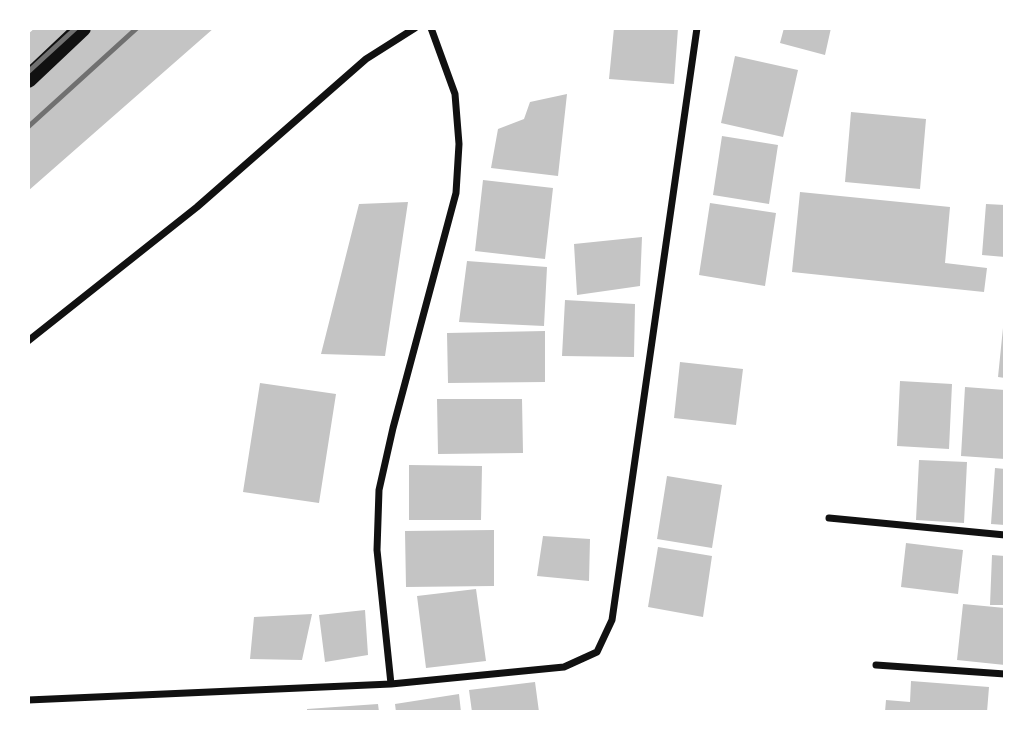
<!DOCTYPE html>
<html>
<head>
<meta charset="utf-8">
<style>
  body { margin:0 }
  #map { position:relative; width:1033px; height:740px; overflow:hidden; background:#fff; font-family:Mulish,sans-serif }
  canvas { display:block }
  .frame { position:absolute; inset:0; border:30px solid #fff; pointer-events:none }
</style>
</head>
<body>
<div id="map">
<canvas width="1033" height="740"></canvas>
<div class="frame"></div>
</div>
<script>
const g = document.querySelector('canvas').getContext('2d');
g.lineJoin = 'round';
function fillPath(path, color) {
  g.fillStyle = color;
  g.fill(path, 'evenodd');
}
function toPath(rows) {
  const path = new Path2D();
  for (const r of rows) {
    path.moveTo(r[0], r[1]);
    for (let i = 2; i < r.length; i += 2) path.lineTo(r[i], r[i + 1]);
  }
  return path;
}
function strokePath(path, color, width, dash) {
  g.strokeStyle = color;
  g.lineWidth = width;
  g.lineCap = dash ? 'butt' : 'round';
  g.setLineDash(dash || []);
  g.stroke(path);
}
fillPath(toPath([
  [35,28,214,28,28,191,28,34],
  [614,28,678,28,674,84,609,79],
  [784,28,831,28,825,55,780,43],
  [735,56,798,70,783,137,721,123],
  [567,94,558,176,491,168,498,129,524,119,530,102],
  [851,112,926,119,920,189,845,182],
  [722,136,778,145,769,204,713,195],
  [483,180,553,188,545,259,475,251],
  [800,192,950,207,945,263,987,268,984,292,792,272],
  [408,202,385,356,321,354,359,204],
  [710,203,776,213,765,286,699,275],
  [986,204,1005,205,1005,257,982,255],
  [642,237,640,286,577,295,574,244],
  [467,261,547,267,544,326,459,322],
  [565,300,635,304,634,357,562,356],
  [1003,328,1005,328,1005,378,998,377],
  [545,331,545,382,448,383,447,333],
  [680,362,743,369,736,425,674,418],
  [900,381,952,384,949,449,897,446],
  [260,383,336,394,319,503,243,492],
  [965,387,1005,390,1005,459,961,456],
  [437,399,522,399,523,453,438,454],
  [919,460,967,462,964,523,916,520],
  [409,465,482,466,481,520,409,520],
  [995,468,1005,469,1005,525,991,524],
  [667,476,722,485,712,548,657,539],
  [494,530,494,586,406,587,405,531],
  [543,536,590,539,589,581,537,576],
  [906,543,963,550,958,594,901,587],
  [658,547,712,556,703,617,648,607],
  [992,555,1005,556,1005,605,990,605],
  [476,589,486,661,426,668,417,596],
  [963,604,1005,608,1005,665,957,660],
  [365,610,368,655,325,662,319,615],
  [312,614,302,660,250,659,254,617],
  [911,681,989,687,987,712,885,712,886,700,910,702],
  [535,682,539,712,472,712,469,690],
  [459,694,461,712,396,712,395,704],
  [378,704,379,712,307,712,307,709]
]), '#c4c4c4');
strokePath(toPath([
  [28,341,197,207,366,59,415,28],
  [829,518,1005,535],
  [876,665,1005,674],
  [391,684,377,550,379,490,393,428,456,193,459,144,455,94,431,28],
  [28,700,391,684,564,667,597,652,612,620,697,28]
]), '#111', 7);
strokePath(toPath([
  [28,79,82,28]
]), '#111', 18);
strokePath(toPath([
  [28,72,76,28],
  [28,127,137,28]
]), '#707070', 5);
</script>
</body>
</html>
